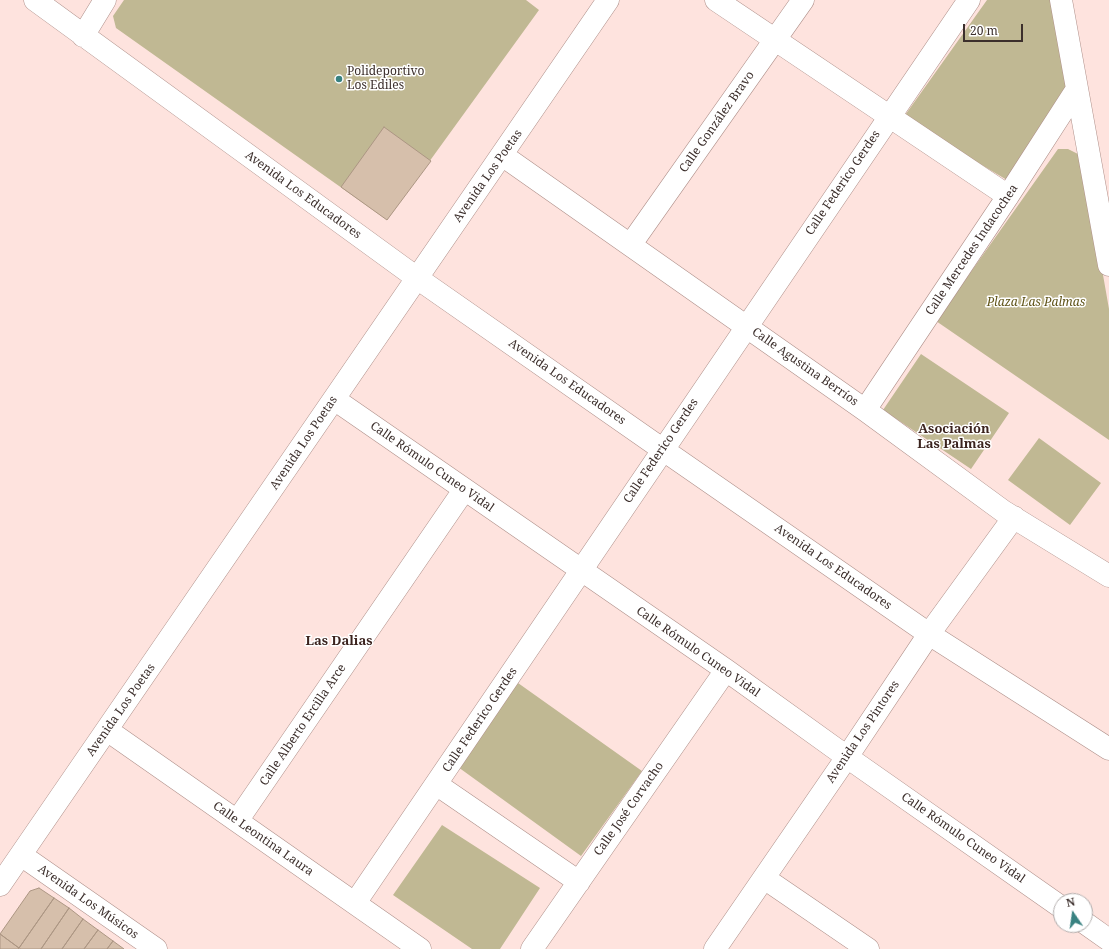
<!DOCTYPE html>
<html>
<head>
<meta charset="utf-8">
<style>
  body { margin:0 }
  #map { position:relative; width:1109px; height:949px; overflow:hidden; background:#fee3de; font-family:"Noto Serif",serif }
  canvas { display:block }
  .north { position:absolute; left:1053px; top:893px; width:40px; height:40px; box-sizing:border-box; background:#fff; border:1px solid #b1acab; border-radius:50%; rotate:347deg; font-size:11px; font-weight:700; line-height:16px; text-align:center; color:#3c2f2c }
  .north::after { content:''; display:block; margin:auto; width:14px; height:18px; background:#398281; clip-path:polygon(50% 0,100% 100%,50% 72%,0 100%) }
  .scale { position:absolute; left:963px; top:24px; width:60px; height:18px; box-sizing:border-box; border:2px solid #3c2f2c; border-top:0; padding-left:5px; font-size:12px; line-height:14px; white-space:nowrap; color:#3c2f2c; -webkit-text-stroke:3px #fff; paint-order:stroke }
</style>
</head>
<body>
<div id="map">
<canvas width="1109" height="949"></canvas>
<div class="north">N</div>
<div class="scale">20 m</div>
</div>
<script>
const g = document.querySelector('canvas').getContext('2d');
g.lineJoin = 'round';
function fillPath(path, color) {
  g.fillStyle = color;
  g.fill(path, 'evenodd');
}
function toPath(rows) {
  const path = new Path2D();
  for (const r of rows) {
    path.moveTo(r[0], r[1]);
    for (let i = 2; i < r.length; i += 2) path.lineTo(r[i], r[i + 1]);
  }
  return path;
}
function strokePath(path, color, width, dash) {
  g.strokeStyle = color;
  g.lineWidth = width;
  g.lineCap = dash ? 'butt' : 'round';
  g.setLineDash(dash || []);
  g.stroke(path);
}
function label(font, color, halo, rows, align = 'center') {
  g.font = font + ' "Noto Serif",serif';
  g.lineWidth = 3;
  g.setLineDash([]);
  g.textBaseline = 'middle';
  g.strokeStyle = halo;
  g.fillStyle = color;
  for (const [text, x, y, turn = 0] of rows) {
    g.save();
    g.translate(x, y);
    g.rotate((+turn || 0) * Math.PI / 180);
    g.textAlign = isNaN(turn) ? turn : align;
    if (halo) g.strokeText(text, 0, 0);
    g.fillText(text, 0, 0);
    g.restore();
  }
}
fillPath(toPath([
  [124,0,526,0,539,10,387,220,116,28,113,16],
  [987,0,1050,0,1067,88,1007,180,903,118],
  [1058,149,1068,149,1078,154,1084,167,1109,309,1109,440,936,321],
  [921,354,1009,413,971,469,883,410],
  [1039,438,1101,483,1070,525,1008,480],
  [518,683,642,771,581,856,458,767],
  [442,825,540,888,500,949,472,949,393,895]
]), '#c0b893');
const building = toPath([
  [384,127,431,161,387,220,341,187,384,127],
  [39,888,54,898,19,948,0,934,30,891,39,888],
  [54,898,69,908,41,949,21,949,19,948,54,898],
  [69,908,83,919,62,949,41,949,69,908],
  [83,919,98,930,84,949,62,949,83,919],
  [98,930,113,941,107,949,84,949,98,930],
  [0,934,19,948,18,949,0,949,0,934],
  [113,941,124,949,107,949,113,941]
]);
fillPath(building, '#d6bfab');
strokePath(building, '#ac9683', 1);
const minor = toPath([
  [35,0,417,278,662,449,929,634,1109,749],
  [716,0,1008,196],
  [1061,0,1109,265],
  [83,36,105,0],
  [502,155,865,410,1003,511,1109,576],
  [631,244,803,0],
  [334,399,726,670,847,757,1061,907],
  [865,410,1008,196,1077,89],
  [107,730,420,949],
  [436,784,579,882],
  [237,821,464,490],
  [21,855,156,949],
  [764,878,868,949],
  [0,885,608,0],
  [355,903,969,0],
  [1085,923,1109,940],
  [532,949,726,670],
  [715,949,847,757,929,634,1014,517]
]);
strokePath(minor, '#ae8f89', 23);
strokePath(minor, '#fff', 22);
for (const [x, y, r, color] of [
  [339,79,4,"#398281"]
]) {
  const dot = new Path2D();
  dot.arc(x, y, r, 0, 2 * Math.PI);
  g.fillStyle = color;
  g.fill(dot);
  strokePath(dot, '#fff', 1.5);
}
label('12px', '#3c2f2c', '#fff', [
  ["Polideportivo",347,72],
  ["Los Ediles",347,86]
], 'left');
label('12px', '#3c2f2c', '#fff', [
  ["Calle González Bravo",717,122,-55],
  ["Avenida Los Poetas",488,176,-55],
  ["Calle Federico Gerdes",843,183,-56],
  ["Avenida Los Educadores",303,195,36],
  ["Calle Mercedes Indacochea",972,250,-56],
  ["Calle Agustina Berríos",805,367,35],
  ["Avenida Los Educadores",567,382,35],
  ["Avenida Los Poetas",304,443,-56],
  ["Calle Federico Gerdes",661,451,-56],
  ["Calle Rómulo Cuneo Vidal",432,467,35],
  ["Avenida Los Educadores",833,567,35],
  ["Calle Rómulo Cuneo Vidal",698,652,35],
  ["Avenida Los Poetas",121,710,-55],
  ["Calle Federico Gerdes",480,720,-56],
  ["Calle Alberto Ercilla Arce",303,725,-56],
  ["Avenida Los Pintores",863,732,-56],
  ["Calle José Corvacho",629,809,-55],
  ["Calle Rómulo Cuneo Vidal",963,838,35],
  ["Calle Leontina Laura",263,839,35],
  ["Avenida Los Músicos",88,902,35]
]);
label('italic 12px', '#605419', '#fff', [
  ["Plaza Las Palmas",1036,303]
]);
label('bold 13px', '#3b231e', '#fff', [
  ["Asociación",954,429],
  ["Las Palmas",954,444],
  ["Las Dalias",339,641]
]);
</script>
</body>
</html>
